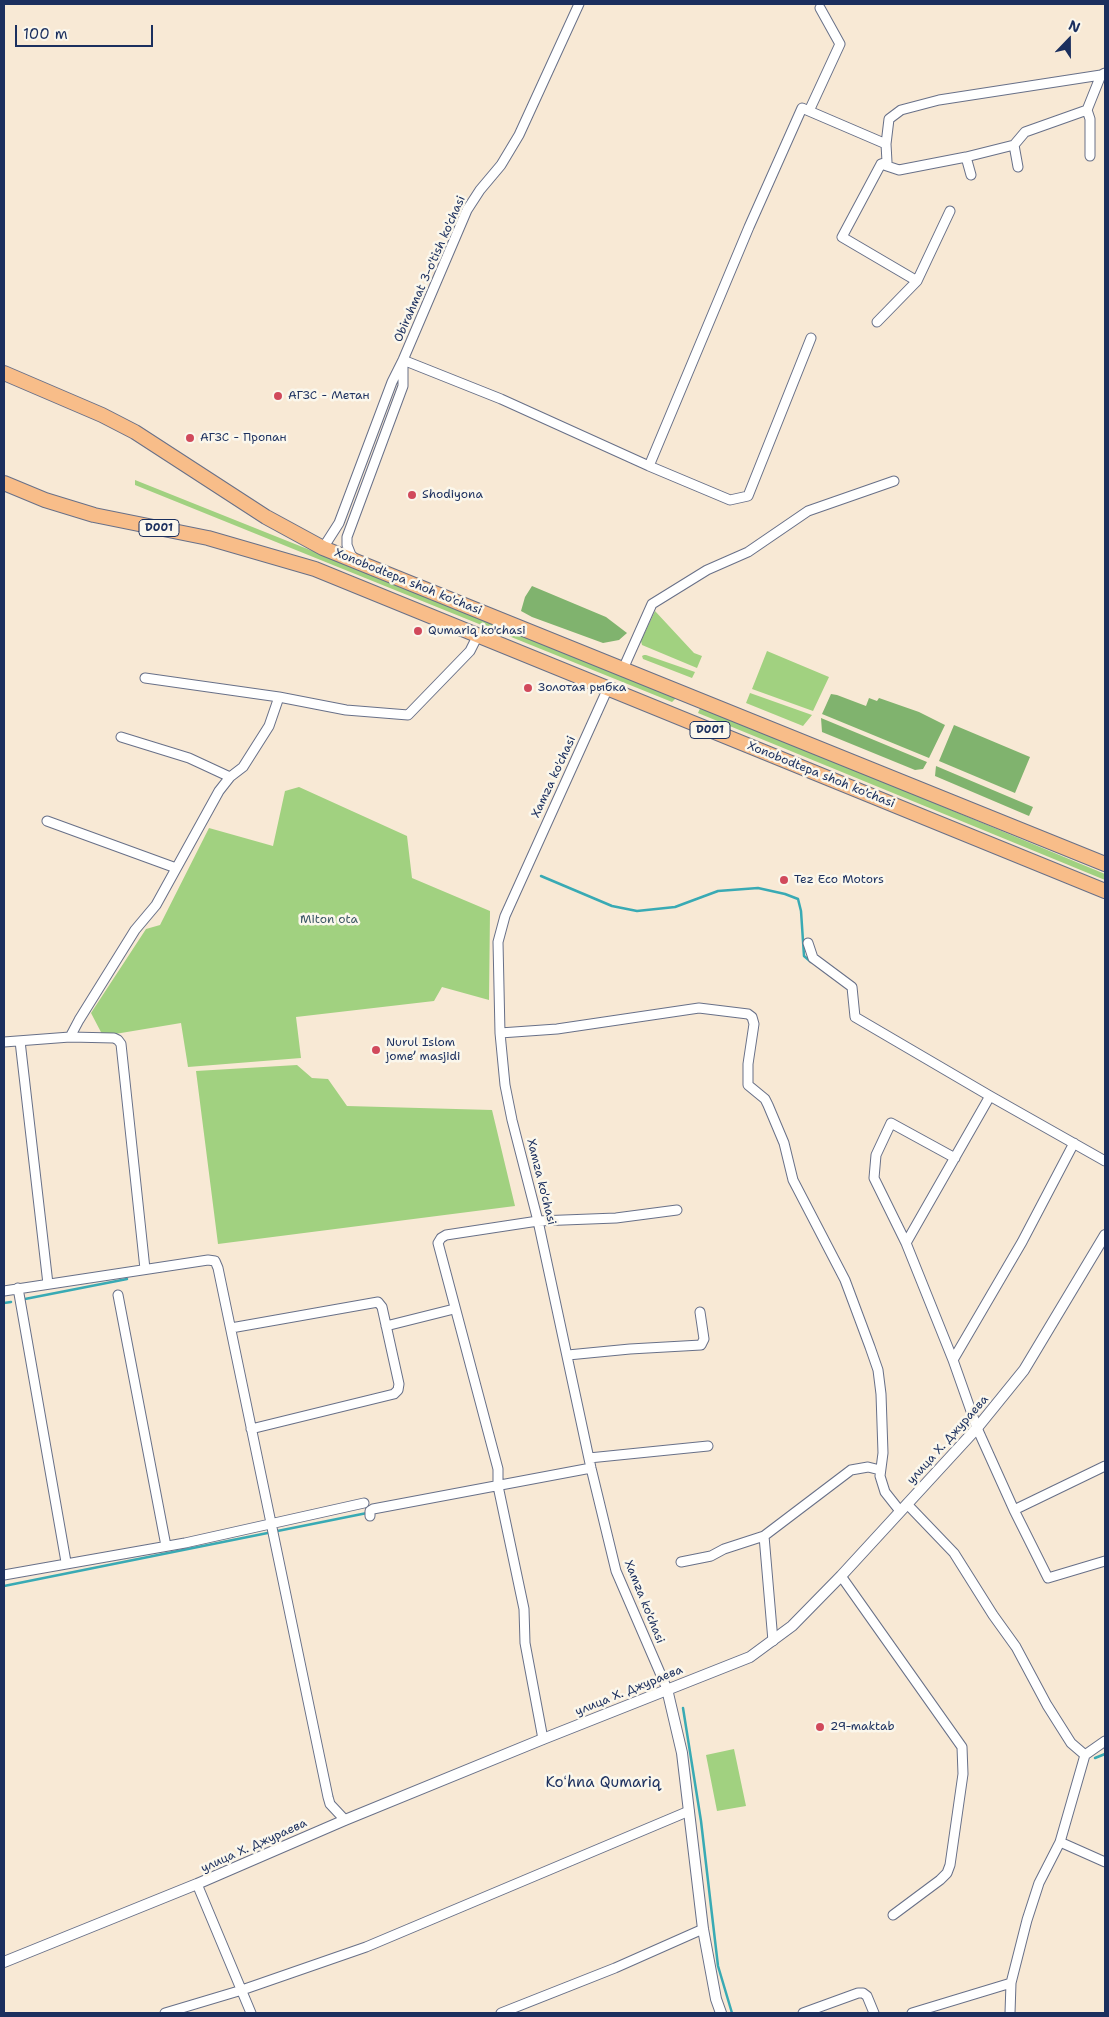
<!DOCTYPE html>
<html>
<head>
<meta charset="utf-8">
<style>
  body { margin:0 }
  #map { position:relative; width:1109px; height:2017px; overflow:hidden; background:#f8e9d5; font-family:"Shantell Sans",sans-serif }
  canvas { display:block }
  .frame { position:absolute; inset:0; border:5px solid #1b2f5e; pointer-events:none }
  .north { position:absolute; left:1044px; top:15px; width:50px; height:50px; -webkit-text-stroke:4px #fbf7ec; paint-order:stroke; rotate:22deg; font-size:14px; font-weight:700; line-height:20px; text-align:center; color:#1b2f5e }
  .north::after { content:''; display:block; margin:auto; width:18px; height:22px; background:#1b2f5e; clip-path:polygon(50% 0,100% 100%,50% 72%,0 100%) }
  .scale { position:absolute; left:15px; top:25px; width:138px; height:22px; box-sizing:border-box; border:2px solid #1b2f5e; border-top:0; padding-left:6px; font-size:15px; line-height:18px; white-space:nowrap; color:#1b2f5e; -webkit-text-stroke:4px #fbf7ec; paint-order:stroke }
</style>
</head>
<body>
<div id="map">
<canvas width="1109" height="2017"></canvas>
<div class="frame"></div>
<div class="north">N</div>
<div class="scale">100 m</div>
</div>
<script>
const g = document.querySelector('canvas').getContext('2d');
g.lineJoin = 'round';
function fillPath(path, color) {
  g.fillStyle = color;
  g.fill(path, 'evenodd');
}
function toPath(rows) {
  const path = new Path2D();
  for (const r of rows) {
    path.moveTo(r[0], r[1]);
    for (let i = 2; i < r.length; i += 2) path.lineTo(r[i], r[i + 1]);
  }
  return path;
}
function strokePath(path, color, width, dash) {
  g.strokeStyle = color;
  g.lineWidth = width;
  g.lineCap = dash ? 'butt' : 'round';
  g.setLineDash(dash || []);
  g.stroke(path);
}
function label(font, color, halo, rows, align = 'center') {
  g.font = font + ' "Shantell Sans",sans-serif';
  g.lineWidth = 5;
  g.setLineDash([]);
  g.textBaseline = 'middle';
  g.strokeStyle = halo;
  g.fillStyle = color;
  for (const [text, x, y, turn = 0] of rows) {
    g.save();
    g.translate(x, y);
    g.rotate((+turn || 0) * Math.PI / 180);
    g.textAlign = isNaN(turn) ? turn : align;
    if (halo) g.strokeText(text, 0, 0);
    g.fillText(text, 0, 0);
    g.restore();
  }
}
fillPath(toPath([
  [135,480,675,696,675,699,672,702,135,485],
  [655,611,694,653,702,656,697,668,642,645,641,641],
  [767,651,829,677,813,711,752,689],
  [644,655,646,655,695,672,692,678,643,659,642,656],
  [750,693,812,715,803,726,746,703],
  [701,706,1105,874,1105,880,698,713],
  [299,787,407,836,412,878,490,911,489,1000,442,987,434,1001,296,1017,301,1058,188,1067,181,1023,103,1036,91,1013,146,929,160,925,209,828,273,846,285,791],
  [297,1065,312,1078,328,1079,347,1106,492,1110,515,1206,218,1244,196,1071],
  [734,1749,746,1806,717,1811,706,1755]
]), '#a1d180');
fillPath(toPath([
  [532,586,606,617,627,633,619,640,603,643,532,617,521,611,525,597],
  [831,694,837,695,866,706,869,698,877,701,879,698,919,712,945,725,929,758,822,714],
  [821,718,927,762,923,769,915,770,822,732],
  [954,725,1030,757,1015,793,939,761],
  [936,766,1033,807,1029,816,935,776]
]), '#80b36e');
strokePath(toPath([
  [541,876,612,906,637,911,675,907,718,891,758,888,785,894,798,899,801,911,804,956,811,962],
  [25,1299,127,1279],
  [4,1303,11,1302],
  [4,1586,367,1513],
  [683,1708,701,1821,718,1966,732,2013],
  [1095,1758,1105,1754]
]), '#39aab4', 2.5);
const minor = toPath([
  [809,111,886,144,889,119,901,110,939,100,1101,75],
  [886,144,887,162,881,164,842,237,917,281],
  [1014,145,1018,167],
  [1090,156,1090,119,1087,110,1101,75,1105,73],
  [966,157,971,175],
  [881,164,899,170,966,157,1014,145,1025,132,1087,110],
  [877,322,917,281,950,211],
  [403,360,501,399,649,466,730,500,748,496,811,338],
  [649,466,749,227,802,108,809,111,840,44,820,8],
  [323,548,339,523,392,382,403,360,467,210,480,190,501,165,519,135,579,4],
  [355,559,351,555,347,545,347,537,403,386,403,362],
  [623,669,652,604,707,570,748,552,808,511,894,481],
  [145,678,279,697,346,710,408,715,470,651,478,635],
  [608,688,505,916,498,942,500,1033,505,1085,512,1120,538,1221,591,1468,616,1571,667,1689],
  [121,737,189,758,230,777],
  [47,821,176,868],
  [808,943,813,958,852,987,855,1017,990,1096,1105,1161],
  [500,1033,557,1029,699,1008,748,1014,752,1017,754,1024,748,1064,748,1085,765,1099,768,1105,784,1143,793,1180,845,1280,870,1347,878,1370,881,1394,883,1453,880,1476,885,1492,900,1511],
  [70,1037,79,1020,135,930,156,905,219,791,230,777,243,767,269,726,279,697],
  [20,1041,48,1284],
  [4,1042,70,1037,114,1038,118,1040,121,1044,145,1269],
  [955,1158,891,1123,876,1155,874,1178,906,1243,953,1360,977,1428,1014,1510,1048,1578,1105,1561],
  [906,1243,990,1096],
  [18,1288,66,1562],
  [4,1291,208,1260,215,1261,218,1268,328,1797,330,1804,345,1820],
  [118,1295,166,1546],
  [386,1326,454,1309],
  [231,1328,378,1302,382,1307,399,1384,398,1390,394,1394,251,1429],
  [568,1355,630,1349,701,1345,704,1339,700,1312],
  [953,1360,1022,1242,1074,1143],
  [589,1458,708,1446],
  [907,1504,954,1553,993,1615,1016,1647,1047,1705,1071,1743,1085,1755],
  [1014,1510,1105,1466],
  [370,1516,370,1511,373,1509,591,1468],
  [764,1536,773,1641],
  [681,1562,711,1556,724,1549,764,1536,851,1470,868,1467,880,1470],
  [4,1575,185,1543,364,1503],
  [841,1576,962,1747,963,1774,950,1865,947,1873,940,1880,893,1915],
  [543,1739,525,1643,524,1609,498,1486,498,1469,438,1243,441,1238,446,1235,538,1221,616,1218,677,1210],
  [1060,1842,1105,1862],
  [197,1884,251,2013],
  [165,2013,242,1990,366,1947,689,1811],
  [501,2013,615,1968,703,1929],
  [803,2013,858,1993,863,1993,867,1996,874,2013],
  [912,2013,1011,1983,1027,1920,1039,1883,1060,1842,1085,1755,1105,1741],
  [1010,2013,1011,1983]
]);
const tertiary = toPath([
  [667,1689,682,1753,703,1929,716,1999,721,2013],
  [4,1962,197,1884,345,1820,543,1739,750,1657,792,1626,841,1576,977,1428,1024,1370,1105,1235]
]);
const trunk = toPath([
  [4,373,102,415,135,432,266,517,323,548,1105,864],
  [4,483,45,500,94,515,208,538,315,569,1105,891]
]);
strokePath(minor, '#687088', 11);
strokePath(tertiary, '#687088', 12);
strokePath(trunk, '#687088', 16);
strokePath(minor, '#fff', 9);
strokePath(tertiary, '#fff', 10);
strokePath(trunk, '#f8bd89', 14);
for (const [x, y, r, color] of [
  [278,396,5,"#d1495b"],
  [190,438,5,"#d1495b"],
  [412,495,5,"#d1495b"],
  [418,631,5,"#d1495b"],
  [528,688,5,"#d1495b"],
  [784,880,5,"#d1495b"],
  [376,1050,5,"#d1495b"],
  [820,1727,5,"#d1495b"]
]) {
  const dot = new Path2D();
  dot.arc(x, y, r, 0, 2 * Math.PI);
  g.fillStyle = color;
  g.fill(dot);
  strokePath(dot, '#fbf7ec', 2);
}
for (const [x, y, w] of [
  [159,528,40],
  [710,730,40]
]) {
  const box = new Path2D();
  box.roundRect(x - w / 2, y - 8.5, w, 17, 4);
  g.fillStyle = '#fbf7ec';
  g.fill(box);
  strokePath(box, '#1b2f5e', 1);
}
label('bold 11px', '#1b2f5e', null, [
  ["D001",159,528],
  ["D001",710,730]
]);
label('12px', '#1b2f5e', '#fbf7ec', [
  ["Obirahmat 3-o'tish ko'chasi",430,269,-66],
  ["Xonobodtepa shoh ko'chasi",408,582,22],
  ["Xonobodtepa shoh ko'chasi",821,775,22],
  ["Xamza ko'chasi",554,777,-65],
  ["Xamza ko'chasi",541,1182,76],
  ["улица Х. Джураева",948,1440,-48],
  ["Xamza ko'chasi",644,1602,68],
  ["улица Х. Джураева",629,1691,-22],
  ["улица Х. Джураева",254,1846,-24]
]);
label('12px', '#1b2f5e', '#fbf7ec', [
  ["АГЗС - Метан",288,396],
  ["АГЗС - Пропан",200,438],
  ["Shodiyona",422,495],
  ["Qumariq ko'chasi",428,631],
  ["Золотая рыбка",538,688],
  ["Tez Eco Motors",794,880],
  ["Nurul Islom",386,1043],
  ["jome’ masjidi",386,1057],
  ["29-maktab",830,1727]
], 'left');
label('12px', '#3c5866', '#fbf7ec', [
  ["Miton ota",329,920]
]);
label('15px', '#1b2f5e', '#fbf7ec', [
  ["Koʻhna Qumariq",603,1783]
]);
</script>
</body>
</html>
